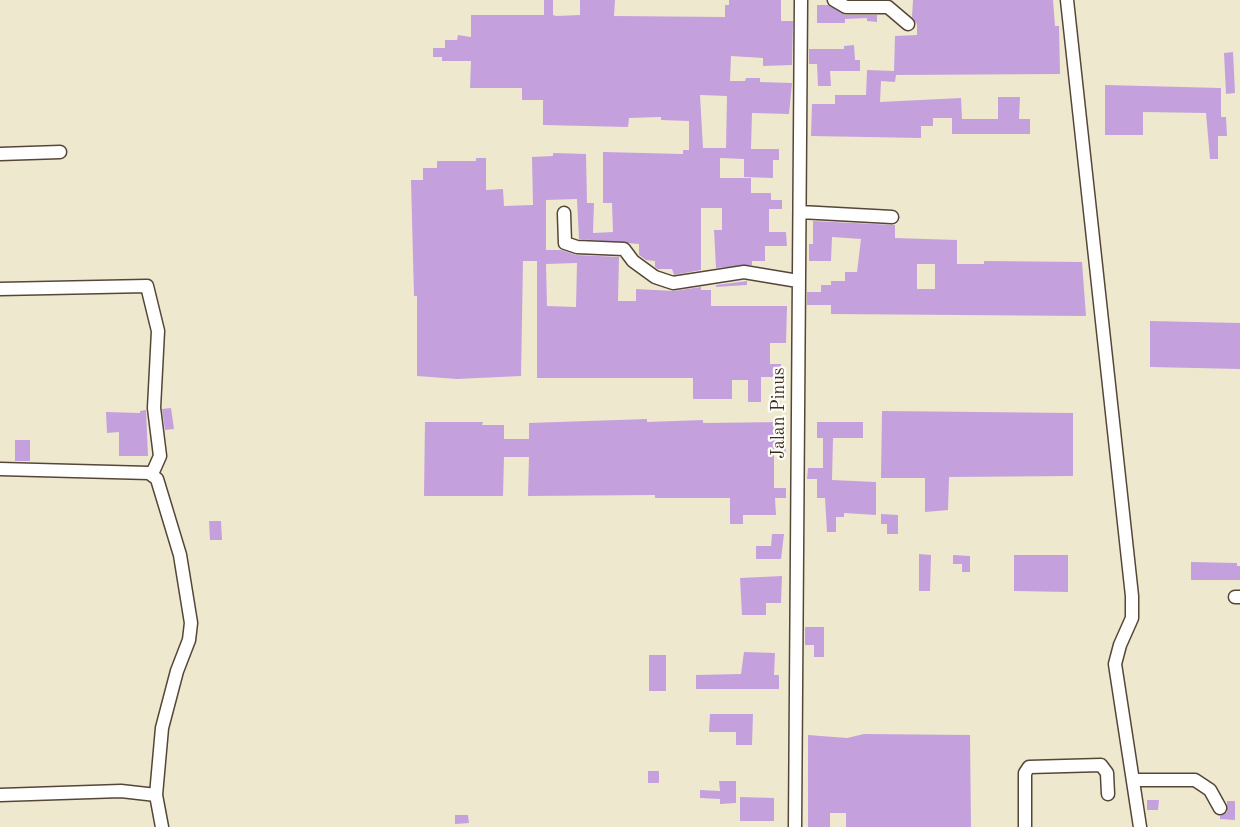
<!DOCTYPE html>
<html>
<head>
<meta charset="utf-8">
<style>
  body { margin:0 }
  canvas { display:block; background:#eee8ce }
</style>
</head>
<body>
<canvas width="1240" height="827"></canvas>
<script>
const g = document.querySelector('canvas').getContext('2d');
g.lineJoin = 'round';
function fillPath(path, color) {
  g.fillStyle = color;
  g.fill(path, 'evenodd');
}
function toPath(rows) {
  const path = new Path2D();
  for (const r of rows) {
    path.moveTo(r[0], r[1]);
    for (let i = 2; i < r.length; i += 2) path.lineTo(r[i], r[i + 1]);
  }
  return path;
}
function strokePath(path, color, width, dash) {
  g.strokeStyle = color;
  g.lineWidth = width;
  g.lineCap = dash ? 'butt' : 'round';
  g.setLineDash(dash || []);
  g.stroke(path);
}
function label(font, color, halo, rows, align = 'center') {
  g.font = font + ' "Old Standard TT",serif';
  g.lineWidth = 4.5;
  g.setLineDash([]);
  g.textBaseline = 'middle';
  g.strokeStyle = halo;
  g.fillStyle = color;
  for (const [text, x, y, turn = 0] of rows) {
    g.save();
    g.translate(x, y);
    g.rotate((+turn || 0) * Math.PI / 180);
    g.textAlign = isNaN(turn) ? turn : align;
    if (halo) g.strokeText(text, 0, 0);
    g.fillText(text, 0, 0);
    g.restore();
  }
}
fillPath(toPath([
  [544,0,553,0,553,15,556,16,580,15,580,0,615,0,614,16,725,17,725,5,729,5,729,0,781,0,781,21,793,21,792,65,763,66,763,58,731,56,730,81,745,81,746,78,760,78,760,82,792,83,789,114,752,113,751,149,779,149,779,160,773,160,773,178,744,177,744,159,720,158,720,178,751,178,751,193,771,193,771,200,782,200,782,209,769,209,769,232,786,232,787,246,765,246,765,261,752,261,752,265,716,268,714,230,722,230,722,208,701,208,701,270,674,275,672,269,658,269,655,267,655,261,646,260,639,255,639,244,579,239,577,199,546,200,546,250,561,250,576,255,619,257,618,301,636,301,636,289,674,291,701,287,701,290,711,290,711,306,787,306,786,343,770,343,770,364,781,364,781,377,761,377,761,402,748,402,748,380,732,380,732,399,693,399,693,378,537,378,537,261,523,261,521,376,457,379,417,376,417,296,414,296,411,180,423,180,423,168,437,168,437,161,476,161,476,158,486,158,486,190,503,189,504,206,533,205,532,157,553,156,553,153,586,154,587,203,594,203,593,233,613,232,612,203,603,203,603,152,683,154,683,150,689,150,689,121,661,120,661,117,629,118,628,127,543,125,543,100,522,100,522,88,470,88,471,61,442,61,442,57,433,57,433,48,445,48,445,40,457,40,458,35,471,37,471,15,544,15],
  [700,95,727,96,726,148,703,148],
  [577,263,576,307,547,306,546,264],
  [913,0,1053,0,1055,26,1059,26,1060,74,896,75,895,82,881,81,880,102,961,98,962,119,998,119,998,97,1020,97,1019,119,1030,119,1030,134,952,134,952,118,933,118,933,126,921,126,921,138,811,136,812,104,835,104,835,95,866,95,867,70,894,71,895,36,917,35,917,24,912,17],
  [817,5,828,5,845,15,877,15,877,22,867,21,867,18,845,19,845,23,817,23],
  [854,45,855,60,860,60,860,71,830,71,831,86,818,86,817,64,809,64,809,49,844,49,844,46],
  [1233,52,1235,93,1226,94,1224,53],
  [1105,85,1221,88,1221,117,1226,117,1227,136,1218,136,1218,159,1210,159,1206,113,1143,112,1143,135,1105,135],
  [813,221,895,225,895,238,957,240,957,264,984,264,984,261,1082,262,1086,316,831,314,831,305,807,305,807,292,821,292,821,285,831,285,831,281,845,281,845,272,857,272,861,239,832,237,831,261,809,261,809,244,813,244],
  [917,264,935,264,935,289,917,289],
  [747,281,747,285,716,287,716,285],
  [1150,321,1240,323,1240,369,1150,367],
  [171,408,174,429,165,430,162,409],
  [146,410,148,456,119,456,119,432,107,433,106,412,140,413,140,411],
  [882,411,1073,413,1073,476,949,477,948,510,925,512,925,478,881,478],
  [647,419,647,422,703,420,703,423,783,422,786,454,774,454,774,488,786,488,786,498,775,498,776,515,743,515,743,524,730,524,730,498,655,498,655,495,528,496,529,457,504,457,503,496,424,496,425,422,483,422,482,425,504,425,504,439,529,439,529,423],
  [817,422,863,422,863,438,833,438,832,480,876,482,876,515,844,513,844,517,836,517,836,532,827,532,825,498,817,498,817,479,807,479,808,468,823,468,823,438,817,438],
  [15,440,30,440,30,461,15,461],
  [881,514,898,515,898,534,887,534,887,524,881,524],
  [209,521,221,521,222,540,210,540],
  [772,534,784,534,781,559,756,559,756,546,771,546],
  [919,554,931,555,930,591,919,591],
  [953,555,970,556,970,572,962,572,962,564,953,564],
  [1014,555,1068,555,1068,592,1014,591],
  [1191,562,1237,563,1237,566,1240,566,1240,580,1191,580],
  [782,576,781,603,766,603,766,615,742,615,740,578],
  [805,627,824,627,824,657,814,657,814,645,805,645],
  [744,652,775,653,774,675,779,675,779,689,696,689,696,675,741,674],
  [649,655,666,655,666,691,649,691],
  [710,714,753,714,752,745,736,745,736,732,709,732],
  [864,734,970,735,971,827,846,827,846,813,830,813,830,827,808,827,808,735,847,738],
  [648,771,659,771,659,783,648,783],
  [719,781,736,781,736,803,720,804,720,799,700,798,700,790,720,791],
  [740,797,774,798,774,821,740,821],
  [1147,800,1159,800,1158,810,1147,810],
  [1227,801,1235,801,1235,820,1220,819,1220,816,1227,812],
  [455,815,468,815,469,823,455,824]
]), '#c4a1dd');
const minor = toPath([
  [834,0,846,7,888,7,908,24],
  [1067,0,1132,596,1132,618,1120,645,1115,664,1140,827],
  [0,154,60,152],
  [800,212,892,217],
  [564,213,565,243,577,247,624,249,633,261,655,277,673,283,744,272,798,281],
  [0,289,147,286,158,331,154,408,160,456,152,474],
  [0,469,149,473,157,479,180,555,191,623,189,640,177,671,162,728,156,795,162,827],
  [1235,597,1240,597],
  [1133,780,1195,780,1210,790,1220,808],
  [0,795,121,791,156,795],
  [795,827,801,0],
  [1025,827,1025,773,1029,767,1101,765,1107,773,1108,794]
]);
strokePath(minor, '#564638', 15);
strokePath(minor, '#fff', 12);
label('18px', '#3b2a1e', '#fdfcf7', [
  ["Jalan Pinus",779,413,-90]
]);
</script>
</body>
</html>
